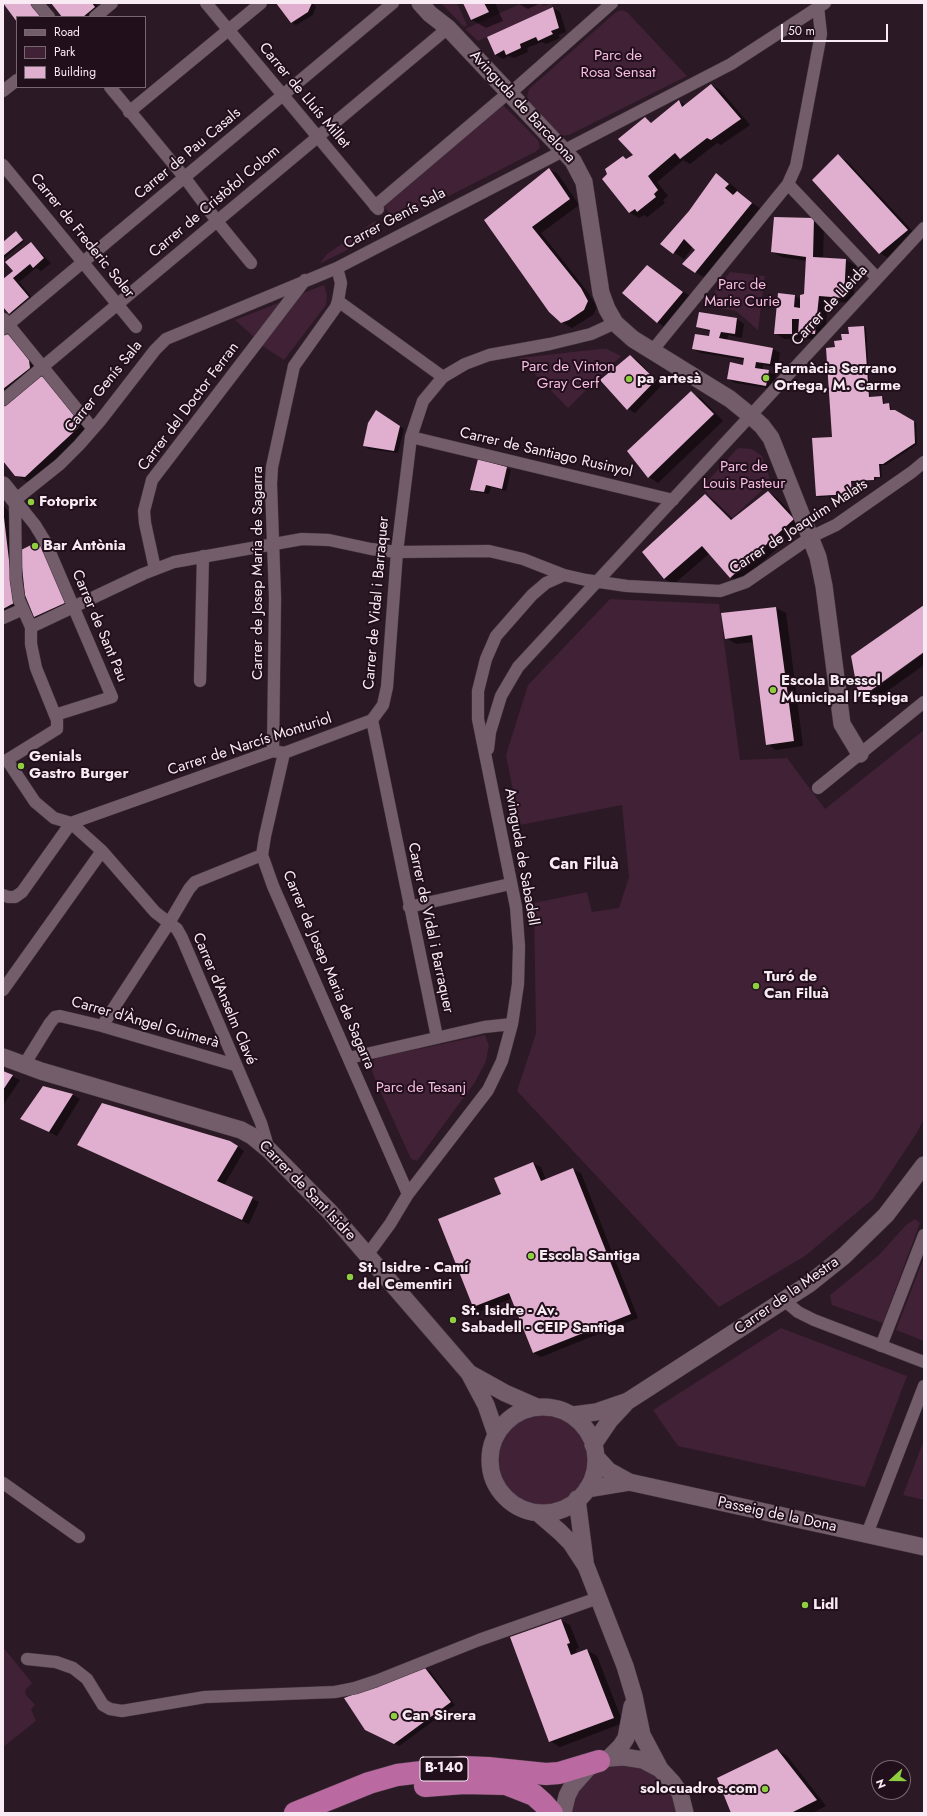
<!DOCTYPE html>
<html>
<head>
<meta charset="utf-8">
<style>
  body { margin:0 }
  #map { position:relative; width:927px; height:1816px; overflow:hidden; background:#2b1925; font-family:Jost,sans-serif }
  canvas { display:block }
  .frame { position:absolute; inset:0; border:4px solid #f8ebf3; pointer-events:none }
  .legend { position:absolute; left:16px; top:16px; width:130px; height:72px; box-sizing:border-box; background:#210f1b; border:1px solid #776771; margin:0; padding:5px 7px; list-style:none; font-size:12px; color:#f8ebf3 }
  .legend li { display:flex; align-items:center; gap:8px; height:20px }
  .legend b { width:20px; border:1px solid #776771 }
  .north { position:absolute; left:871px; top:1760px; width:40px; height:40px; box-sizing:border-box; background:#210f1b; border:1px solid #776771; border-radius:50%; rotate:249deg; font-size:11px; font-weight:700; line-height:16px; text-align:center; color:#f8ebf3 }
  .north::after { content:''; display:block; margin:auto; width:14px; height:18px; background:#8fcd41; clip-path:polygon(50% 0,100% 100%,50% 72%,0 100%) }
  .scale { position:absolute; left:781px; top:24px; width:107px; height:18px; box-sizing:border-box; border:2px solid #f8ebf3; border-top:0; padding-left:5px; font-size:12px; line-height:14px; white-space:nowrap; color:#f8ebf3; -webkit-text-stroke:3px #210f1b; paint-order:stroke }
</style>
</head>
<body>
<div id="map">
<canvas width="927" height="1816"></canvas>
<div class="frame"></div>
<ul class="legend">
<li><b style="height:5px;background:#735d6b"></b>Road</li>
<li><b style="height:11px;background:#412136"></b>Park</li>
<li><b style="height:11px;background:#e0aece"></b>Building</li>
</ul>
<div class="north">N</div>
<div class="scale">50 m</div>
</div>
<script>
const g = document.querySelector('canvas').getContext('2d');
g.lineJoin = 'round';
function fillPath(path, color) {
  g.fillStyle = color;
  g.fill(path, 'evenodd');
}
function toPath(rows) {
  const path = new Path2D();
  for (const r of rows) {
    if (r.length === 3) {
      path.moveTo(r[0] + r[2], r[1]);
      path.arc(r[0], r[1], r[2], 0, 2 * Math.PI);
      continue;
    }
    path.moveTo(r[0], r[1]);
    for (let i = 2; i < r.length; i += 2) path.lineTo(r[i], r[i + 1]);
  }
  return path;
}
function strokePath(path, color, width, dash) {
  g.strokeStyle = color;
  g.lineWidth = width;
  g.lineCap = dash ? 'butt' : 'round';
  g.setLineDash(dash || []);
  g.stroke(path);
}
function label(font, color, halo, rows, align = 'center') {
  g.font = font + ' Jost,sans-serif';
  g.lineWidth = 4;
  g.setLineDash([]);
  g.textBaseline = 'middle';
  g.strokeStyle = halo;
  g.fillStyle = color;
  for (const [text, x, y, turn = 0] of rows) {
    g.save();
    g.translate(x, y);
    g.rotate((+turn || 0) * Math.PI / 180);
    g.textAlign = isNaN(turn) ? turn : align;
    if (halo) g.strokeText(text, 0, 0);
    g.fillText(text, 0, 0);
    g.restore();
  }
}
fillPath(toPath([
  [441,3,457,3,467,25,464,27],
  [522,3,542,3,543,6,552,3,553,7,478,41,465,29],
  [622,10,627,12,687,76,569,135,562,136,528,102,527,96,529,89,616,12],
  [503,105,538,140,540,148,535,152,398,222,384,207],
  [375,221,383,232,319,264,327,254],
  [730,272,765,276,758,330,736,311,704,305],
  [324,285,327,294,326,305,284,360,261,345,303,293],
  [286,300,255,338,235,320],
  [600,349,607,349,621,356,568,408,519,358],
  [739,448,752,449,762,456,771,482,730,520,702,487,737,449],
  [610,599,719,604,740,760,787,758,825,809,924,730,924,1118,918,1131,873,1199,805,1256,719,1307,517,1091,536,1033,534,903,587,892,592,912,619,908,629,877,622,805,520,825,506,755,528,685],
  [485,1035,489,1046,486,1061,475,1082,417,1161,411,1159,376,1082,370,1065,376,1058],
  [915,1219,920,1223,883,1323,832,1305,830,1295,879,1255,906,1225],
  [924,1257,924,1341,896,1330],
  [781,1328,907,1376,865,1487,678,1446,653,1410],
  [542,1460,53],
  [924,1440,924,1500,903,1495],
  [3,1647,32,1683,25,1690,26,1695,35,1705,31,1709,36,1721,3,1747],
  [599,1761,654,1764,685,1813,563,1813]
]), '#412136');
fillPath(toPath([
  [52,3,95,3,102,11,95,17,63,17],
  [277,3,313,3,316,7,313,15,296,25,291,22],
  [464,3,495,3,503,21,486,28,472,20],
  [517,3,541,3,528,9],
  [553,8,560,12,566,32,558,35,560,38,546,44,542,42,527,48,528,52,514,58,509,56,503,59,496,55,488,38],
  [711,85,720,90,750,125,721,145,717,143,690,164,683,160,657,182,668,196,663,200,665,203,647,217,644,215,639,218,629,212,623,157,628,159,635,155,645,119,652,123,679,101,686,105],
  [838,156,847,161,917,236,890,259,880,253,813,180],
  [549,169,558,174,579,205,541,233,590,295,597,307,593,315,572,328,562,322,485,220],
  [716,175,726,180,738,190,736,192,761,209,705,278,683,264,697,250,693,246,684,259,662,244,690,211],
  [814,219,824,225,823,258,846,260,856,266,853,303,828,301,825,339,809,339,801,335,801,339,784,339,775,333,795,296,801,300,805,294,807,261,782,257,772,252],
  [16,233,24,241,3,259,3,244],
  [31,243,51,263,41,271,36,268,19,282,36,302,17,318,10,313,3,305,3,280,14,271],
  [647,266,690,296,665,327,657,322],
  [700,313,737,319,744,324,742,338,728,335,727,341,773,349,780,353,778,367,763,365,763,370,776,375,774,389,735,383,728,379,744,366,745,360,701,353,693,349,710,338,711,332,697,327],
  [864,327,866,328,870,397,882,397,884,398,884,405,891,406,891,411,895,411,916,423,917,444,886,465,881,465,882,477,876,478,876,480,852,482,853,495,819,497,817,496,833,438,836,348,850,335],
  [3,337,19,341,39,374,3,402],
  [630,356,637,360,662,385,635,413,628,409,602,380],
  [38,377,88,426,88,433,35,482,26,481,16,475,3,460,3,407],
  [691,393,701,398,723,421,658,483,649,477,628,451],
  [381,413,404,429,398,453,368,449,364,446],
  [506,468,511,470,506,491,491,487,489,494,475,492,471,489],
  [768,492,777,498,803,525,740,582,730,577,710,553,674,584,664,579,705,495,715,501,733,519],
  [3,505,14,518,23,608,3,619],
  [46,546,74,606,42,621,35,617,26,595],
  [924,606,924,651,866,692,866,695,924,653,924,665,869,704,860,698],
  [776,608,786,613,803,746,776,750,767,744,754,642,736,644,726,638],
  [3,1072,20,1080,3,1105],
  [44,1087,73,1095,80,1099,57,1136,22,1119],
  [237,1146,244,1151,224,1185,259,1202,249,1224,86,1149],
  [533,1163,541,1167,546,1180,573,1169,581,1173,638,1318,541,1357,534,1353,513,1298,481,1311,473,1307,502,1195,495,1178],
  [560,1620,570,1625,579,1648,576,1649,577,1654,587,1650,597,1656,623,1723,560,1747,550,1741],
  [425,1669,430,1671,455,1705,399,1746,371,1732],
  [777,1750,787,1756,826,1806,812,1813,732,1813]
]), '#0007');
fillPath(toPath([
  [3,3,30,3,41,17,17,17,17,22],
  [51,3,92,3,95,7,83,17,62,17],
  [276,3,312,3,308,12,291,23],
  [463,3,484,3,489,12,471,20],
  [553,7,559,28,551,31,553,34,538,41,536,37,520,44,521,48,506,55,504,50,495,55,487,37],
  [711,84,741,119,711,140,707,138,680,159,675,153,648,176,658,190,654,194,656,197,637,212,635,209,629,213,602,179,607,174,605,169,623,156,626,159,633,155,618,139,645,117,651,123,679,100,682,107],
  [838,154,908,230,879,254,812,180],
  [549,168,570,199,532,227,581,288,588,301,584,310,569,320,561,323,549,312,484,220],
  [716,173,729,184,725,188,733,195,737,191,752,203,695,273,682,264,695,250,684,239,673,254,660,244,689,211],
  [774,217,814,218,813,257,846,259,844,298,819,296,815,334,798,334,799,319,792,319,792,334,774,334,778,293,795,295,794,307,800,308,800,295,804,294,806,257,771,252],
  [16,231,23,240,3,256,3,242],
  [31,242,44,258,33,268,30,264,13,278,29,297,9,314,3,307,3,279,13,271,5,262],
  [647,265,683,292,657,323,622,293],
  [699,312,737,318,735,334,721,332,719,338,773,348,770,364,756,362,755,368,769,370,766,386,727,379,730,362,743,365,744,358,692,349,695,334,709,336,710,330,696,327],
  [864,326,869,397,882,396,883,404,889,403,890,410,895,410,914,421,915,443,883,464,879,464,880,477,874,477,874,480,851,481,852,494,816,496,812,438,832,437,826,348,835,347,834,341,842,340,841,334,849,334,848,327],
  [10,334,29,360,30,368,3,389,3,335],
  [630,355,656,380,627,410,600,380],
  [38,376,44,377,79,419,78,428,25,477,15,476,3,461,3,405],
  [691,391,714,414,648,478,627,451],
  [376,410,400,426,394,451,363,446,368,423],
  [478,459,507,467,502,489,486,485,484,492,470,490],
  [768,491,794,519,730,578,702,546,664,579,642,552,705,494,731,520],
  [3,509,14,603,3,609],
  [39,541,67,602,34,617,25,595,21,558,19,551],
  [924,605,924,652,859,699,851,656],
  [776,607,794,741,766,745,752,635,725,639,721,613],
  [3,1071,13,1075,3,1090],
  [43,1086,73,1094,49,1132,20,1119],
  [102,1103,230,1141,238,1146,217,1181,253,1197,242,1220,77,1145],
  [533,1162,541,1181,573,1168,631,1314,533,1353,509,1293,473,1307,438,1219,501,1194,494,1178],
  [561,1619,570,1643,567,1644,571,1655,587,1649,614,1718,549,1742,510,1637],
  [425,1668,451,1702,394,1744,365,1730,344,1698],
  [777,1749,817,1800,791,1813,731,1813,717,1778]
]), '#e0aece');
const street = toPath([
  [37,3,49,17],
  [206,3,378,209],
  [95,17,112,3],
  [110,87,185,178,220,225,251,263],
  [3,91,17,80],
  [129,112,261,3],
  [3,165,136,327],
  [788,184,877,278],
  [375,206,508,93,516,88,612,3],
  [338,301,443,377],
  [4,319,93,429],
  [3,329,393,3],
  [652,351,788,184,796,166,821,34,818,7],
  [3,400,448,28],
  [411,437,673,500],
  [15,500,60,464,79,445,100,421,155,350,166,339,337,268,731,64,825,3],
  [15,500,16,579,19,600,31,627,31,644,36,668,57,720,57,729,7,760,35,802,54,818,71,823,102,851,155,912,177,929,182,938,261,1123,269,1150],
  [15,500,35,525,46,543,112,697,55,715],
  [155,569,145,523,144,511,152,480,305,280],
  [3,618,23,609],
  [31,627,143,574,174,562,302,539,329,540,371,549,397,552,489,551,523,559,564,575,586,580,627,586,720,591,746,582,811,537,836,525,912,472,924,462],
  [200,681,203,556],
  [488,749,490,732,501,696,518,667,924,228],
  [273,751,275,598,271,484,272,467,294,366,336,307,338,301,341,283,337,268],
  [284,753,265,836,262,855,273,886,408,1194],
  [818,788,924,702],
  [71,823,273,751,284,753,372,720],
  [3,895,8,897,15,897,22,892,71,823],
  [409,907,510,884],
  [3,990,102,851],
  [102,1026,169,923,189,889,195,882,262,855],
  [437,1037,372,720,383,705,387,687,397,552,411,437,423,401,443,377,465,364,489,355,550,344,591,334,615,323],
  [349,1058,484,1027,512,1024],
  [24,1065,50,1023,55,1017,60,1016,102,1026,235,1065],
  [368,1254,390,1224,408,1194,488,1090,502,1061,512,1024,518,984,519,946,516,907,478,719,478,691,486,659,496,636,532,595,546,583,564,575],
  [785,1301,798,1312,814,1320,924,1362],
  [881,1346,924,1235],
  [3,1483,79,1537],
  [867,1534,924,1386],
  [27,1659,56,1662,73,1668,87,1679,103,1705,110,1709,122,1711,205,1697,335,1692,355,1688,376,1681,479,1640,598,1598]
]);
const secondary = toPath([
  [420,3,430,14,448,28,573,161,584,182,601,293,607,309,615,323,633,339,730,399,751,416,762,426,771,438,818,557,824,586,842,724,860,754],
  [3,485,15,500],
  [3,1057,41,1071,241,1130,252,1136,269,1150,330,1212,469,1373,486,1405,496,1434],
  [469,1373,505,1393,537,1407],
  [543,1460,53],
  [573,1415,596,1412,628,1401,809,1284,844,1256,886,1215,924,1165],
  [593,1445,610,1420,625,1404],
  [596,1457,609,1471,629,1482,924,1547],
  [587,1489,629,1482],
  [577,1499,585,1561],
  [538,1513,560,1532,571,1543,586,1566,625,1666,634,1696,642,1735,660,1769],
  [609,1758,621,1746,626,1738,632,1706],
  [563,1813,567,1796,572,1786,588,1768,599,1761,609,1758,624,1757,643,1760,660,1769,672,1782,680,1793,685,1813]
]);
const highway = toPath([
  [425,1786,464,1783,506,1784,534,1795,543,1803,552,1813],
  [295,1813,369,1783,397,1775,463,1767,488,1768,546,1774,559,1773,599,1761]
]);
strokePath(street, '#453740', 13);
strokePath(secondary, '#453740', 18);
strokePath(highway, '#453740', 23);
strokePath(street, '#735d6b', 12);
strokePath(secondary, '#735d6b', 17);
strokePath(highway, '#ba6aa0', 22);
for (const [x, y, r, color] of [
  [766,378,4,"#8fcd41"],
  [629,379,4,"#8fcd41"],
  [31,502,4,"#8fcd41"],
  [35,546,4,"#8fcd41"],
  [773,690,4,"#8fcd41"],
  [21,766,4,"#8fcd41"],
  [756,986,4,"#8fcd41"],
  [531,1256,4,"#8fcd41"],
  [350,1277,4,"#8fcd41"],
  [453,1320,4,"#8fcd41"],
  [805,1605,4,"#8fcd41"],
  [394,1716,4,"#8fcd41"],
  [765,1789,4,"#8fcd41"]
]) {
  const dot = new Path2D();
  dot.arc(x, y, r, 0, 2 * Math.PI);
  g.fillStyle = color;
  g.fill(dot);
  strokePath(dot, '#210f1b', 1.5);
}
for (const [x, y, w] of [
  [444,1769,48]
]) {
  const box = new Path2D();
  box.roundRect(x - w / 2, y - 12, w, 24, 3);
  g.fillStyle = '#210f1b';
  g.fill(box);
  strokePath(box, '#f8ebf3', 1);
}
label('bold 14px', '#f8ebf3', null, [
  ["B-140",444,1769]
]);
label('15px', '#f7bde2', '#210f1b', [
  ["Parc de",618,56],
  ["Rosa Sensat",618,73],
  ["Parc de",742,285],
  ["Marie Curie",742,302],
  ["Parc de Vinton",568,367],
  ["Gray Cerf",568,384],
  ["Parc de",744,467],
  ["Louis Pasteur",744,484],
  ["Parc de Tesanj",421,1088]
]);
label('15px', '#f8ebf3', '#210f1b', [
  ["Carrer de Lluís Millet",304,96,50],
  ["Avinguda de Barcelona",522,107,47],
  ["Carrer de Pau Casals",188,154,-40],
  ["Carrer de Cristòfol Colom",215,202,-40],
  ["Carrer Genís Sala",395,219,-28],
  ["Carrer de Frederic Soler",82,236,51],
  ["Carrer de Lleida",830,306,-47],
  ["Carrer Genís Sala",104,387,-51],
  ["Carrer del Doctor Ferran",189,407,-53],
  ["Carrer de Santiago Rusinyol",546,453,13],
  ["Carrer de Joaquim Malats",799,527,-33],
  ["Carrer de Josep Maria de Sagarra",258,573,-90],
  ["Carrer de Vidal i Barraquer",377,603,-85],
  ["Carrer de Sant Pau",99,626,67],
  ["Carrer de Narcís Monturiol",250,745,-18],
  ["Avinguda de Sabadell",521,857,80],
  ["Carrer de Vidal i Barraquer",430,928,78],
  ["Carrer de Josep Maria de Sagarra",328,970,67],
  ["Carrer d'Anselm Clavé",224,999,67],
  ["Carrer d'Àngel Guimerà",145,1023,16],
  ["Carrer de Sant Isidre",307,1191,46],
  ["Carrer de la Mestra",787,1296,-35],
  ["Passeig de la Dona",777,1515,12]
]);
label('bold 15px', '#f8ebf3', '#210f1b', [
  ["Farmàcia Serrano",774,369],
  ["Ortega, M. Carme",774,386],
  ["pa artesà",637,379],
  ["Fotoprix",39,502],
  ["Bar Antònia",43,546],
  ["Escola Bressol",781,681],
  ["Municipal l'Espiga",781,698],
  ["Genials",29,757],
  ["Gastro Burger",29,774],
  ["Turó de",764,977],
  ["Can Filuà",764,994],
  ["Escola Santiga",539,1256],
  ["St. Isidre - Camí",358,1268],
  ["del Cementiri",358,1285],
  ["St. Isidre - Av.",461,1311],
  ["Sabadell - CEIP Santiga",461,1328],
  ["Lidl",813,1605],
  ["Can Sirera",402,1716],
  ["solocuadros.com",757,1789,"right"]
], 'left');
label('bold 16px', '#f8ebf3', '#210f1b', [
  ["Can Filuà",584,865]
]);
</script>
</body>
</html>
